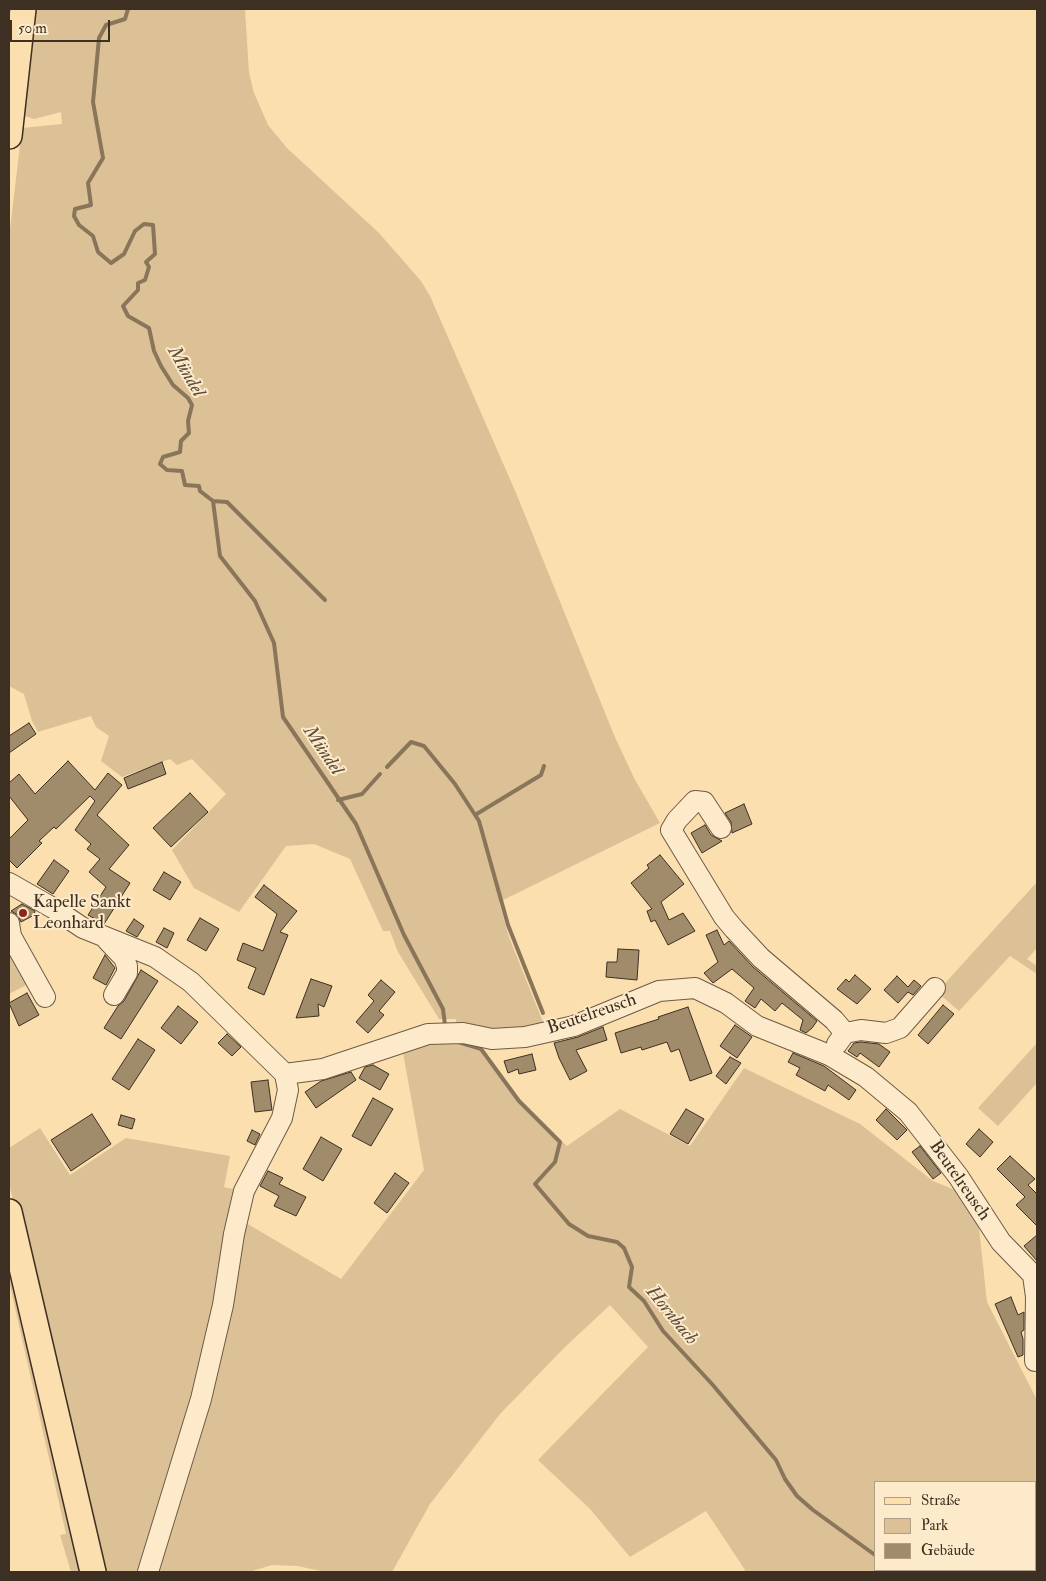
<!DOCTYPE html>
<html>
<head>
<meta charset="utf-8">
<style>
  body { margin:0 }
  #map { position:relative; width:1046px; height:1581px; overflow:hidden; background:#fcdfaf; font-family:"IM FELL Double Pica",serif }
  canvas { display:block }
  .frame { position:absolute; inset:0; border:10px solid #3d2f22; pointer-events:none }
  .legend { position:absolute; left:874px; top:1481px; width:162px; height:90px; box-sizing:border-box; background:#fdeacb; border:1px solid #b09f87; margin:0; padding:6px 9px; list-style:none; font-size:15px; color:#3d2f22 }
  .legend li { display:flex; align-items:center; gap:10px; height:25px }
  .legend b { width:25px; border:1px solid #b09f87 }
  .scale { position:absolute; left:10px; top:20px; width:100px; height:22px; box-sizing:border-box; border:2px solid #3d2f22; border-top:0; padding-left:6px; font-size:15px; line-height:18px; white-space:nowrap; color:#3d2f22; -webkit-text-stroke:4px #fdeacb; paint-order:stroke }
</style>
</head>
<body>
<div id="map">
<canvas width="1046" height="1581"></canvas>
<div class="frame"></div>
<ul class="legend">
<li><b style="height:6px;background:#fcdfaf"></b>Straße</li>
<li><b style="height:14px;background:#dcc197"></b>Park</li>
<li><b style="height:14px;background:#a08b6b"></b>Gebäude</li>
</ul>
<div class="scale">50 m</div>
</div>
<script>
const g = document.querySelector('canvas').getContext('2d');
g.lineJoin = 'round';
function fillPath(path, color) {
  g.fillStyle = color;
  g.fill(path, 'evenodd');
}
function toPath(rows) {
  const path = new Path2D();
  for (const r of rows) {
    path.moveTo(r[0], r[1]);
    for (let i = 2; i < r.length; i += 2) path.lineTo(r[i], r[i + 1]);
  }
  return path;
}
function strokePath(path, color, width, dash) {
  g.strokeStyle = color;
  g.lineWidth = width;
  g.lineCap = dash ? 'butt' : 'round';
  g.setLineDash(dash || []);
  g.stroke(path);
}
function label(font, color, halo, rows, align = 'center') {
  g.font = font + ' "IM FELL Double Pica",serif';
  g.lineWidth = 4;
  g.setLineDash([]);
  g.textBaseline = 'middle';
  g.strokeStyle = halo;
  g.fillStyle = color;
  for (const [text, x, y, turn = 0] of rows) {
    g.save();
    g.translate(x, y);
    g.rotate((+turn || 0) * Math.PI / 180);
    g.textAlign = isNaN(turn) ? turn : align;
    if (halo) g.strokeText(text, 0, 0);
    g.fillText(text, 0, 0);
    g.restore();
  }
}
fillPath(toPath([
  [34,9,245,9,249,73,254,93,268,125,287,148,379,233,421,281,430,296,516,493,614,735,634,778,660,823,499,902,509,937,545,1027,523,1032,456,1028,456,1019,439,1019,398,952,390,931,383,931,350,859,314,844,286,846,239,912,194,888,172,850,226,794,192,759,177,765,170,759,122,777,101,761,109,736,96,727,91,716,38,732,32,721,24,694,9,686,9,238,22,128,62,124,61,112,34,119,22,115],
  [1037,882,1037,948,1027,959,1037,966,1037,974,1010,956,959,1011,937,992],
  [9,944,30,983,9,994],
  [448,1041,480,1051,518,1102,567,1146,620,1109,690,1146,744,1068,860,1124,933,1181,960,1192,979,1228,987,1302,1037,1400,1037,1572,743,1572,745,1570,706,1511,630,1557,590,1509,538,1460,648,1347,610,1305,565,1347,500,1414,430,1504,392,1572,326,1572,297,1566,272,1565,249,1572,152,1572,241,1220,341,1279,424,1170,402,1047],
  [875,1482,1035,1482,1035,1570,875,1570],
  [1037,1043,1037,1083,998,1126,978,1108],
  [40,1128,70,1175,126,1138,230,1156,224,1187,238,1190,200,1378,141,1572,99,1572,9,1183,9,1148],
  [9,1237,86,1572,71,1572,60,1535,66,1534,9,1281]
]), '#dcc197');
strokePath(toPath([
  [128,9,125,19,106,25,99,38,93,102,103,158,88,183,91,205,75,209,74,216,79,225,93,236,98,252,111,263,124,254,135,231,144,224,153,225,155,254,146,262,149,267,145,280,138,283,138,290,123,306,128,316,149,328,154,351,161,366,173,385,188,398,192,405,188,421,189,433,181,441,180,452,163,457,160,464,167,470,182,471,185,485,199,486,200,491,213,501,220,556,255,601,274,643,283,717,356,824,404,935,443,1009,445,1025],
  [213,501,227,502,325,600],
  [387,767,411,742,424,746,455,784,479,821,508,925,543,1013],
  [338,800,362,794,380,774],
  [475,815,541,775,544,766],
  [458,1042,481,1049,519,1101,560,1142,555,1162,535,1184,569,1224,588,1236,617,1242,624,1248,632,1267,629,1287,644,1301,663,1331,712,1384,776,1460,785,1479,797,1496,813,1510,875,1555],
  [897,1570,901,1572]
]), '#89755a', 4);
const building = toPath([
  [29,723,36,734,9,753,9,736,29,723],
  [68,761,95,790,108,773,122,785,97,815,129,845,109,869,130,883,104,924,88,915,106,887,89,872,100,859,87,849,91,844,75,830,95,801,90,796,56,829,54,827,39,841,42,843,17,868,9,860,9,839,28,820,9,796,9,783,19,774,35,794,68,761],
  [162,762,166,774,128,789,124,778,162,762],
  [190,793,208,812,171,847,153,828,190,793],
  [744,804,752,824,732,833,731,822,725,813,744,804],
  [705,825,711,835,722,841,702,853,691,833,705,825],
  [660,855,684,884,661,902,669,920,683,913,695,931,668,945,655,920,651,922,647,911,652,909,631,883,649,868,647,865,660,855],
  [54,860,69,871,53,894,37,884,54,860],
  [164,872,181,882,170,900,153,890,164,872],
  [264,885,297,911,280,932,288,935,264,995,248,988,256,968,237,960,243,943,263,951,277,914,255,897,264,885],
  [22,904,35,911,34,915,21,922,18,915,11,911,22,904],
  [200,918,219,929,206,951,187,940,200,918],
  [134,919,144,926,137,937,126,931,134,919],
  [164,928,174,933,167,948,156,942,164,928],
  [717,930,724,945,729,941,753,967,817,1021,812,1028,806,1033,800,1030,803,1020,782,1003,775,1011,761,999,755,1008,745,1001,754,988,732,969,713,983,704,973,718,962,706,935,717,930],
  [618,949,639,950,637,980,606,977,607,962,617,962,618,949],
  [105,955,115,968,106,985,93,978,105,955],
  [141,970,158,981,121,1039,104,1028,118,1006,124,1001,141,970],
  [855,975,871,989,857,1004,837,989,846,979,849,982,855,975],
  [897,976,908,987,914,980,921,986,913,995,908,992,898,1003,884,990,897,976],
  [311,979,332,986,324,1007,318,1004,319,1016,296,1018,311,979],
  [381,980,395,992,379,1011,384,1015,368,1033,356,1022,374,1001,368,995,381,980],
  [27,993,39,1015,19,1026,9,1003,27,993],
  [943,1005,954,1014,928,1044,918,1035,943,1005],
  [178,1006,198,1022,181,1044,161,1028,178,1006],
  [688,1007,712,1073,690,1081,679,1049,671,1052,667,1042,642,1050,641,1047,621,1053,615,1033,659,1019,658,1017,688,1007],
  [735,1025,752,1037,737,1058,720,1046,735,1025],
  [603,1027,607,1040,576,1050,587,1071,570,1080,559,1058,554,1043,578,1037,603,1027],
  [227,1034,241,1047,232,1056,218,1043,227,1034],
  [138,1039,155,1050,129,1090,112,1079,138,1039],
  [861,1042,879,1044,890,1052,879,1067,860,1053,857,1057,848,1051,854,1043,861,1042],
  [793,1053,824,1066,856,1090,849,1100,828,1085,825,1091,796,1075,800,1068,788,1062,793,1053],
  [532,1054,536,1070,519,1074,518,1069,508,1073,504,1061,532,1054],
  [730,1057,741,1063,726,1084,716,1076,730,1057],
  [373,1065,389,1074,380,1090,359,1078,365,1067,373,1065],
  [351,1072,356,1080,316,1108,305,1092,321,1081,351,1072],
  [268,1080,272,1110,255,1112,251,1082,268,1080],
  [373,1098,393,1109,371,1146,352,1136,373,1098],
  [686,1109,704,1119,688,1144,670,1134,686,1109],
  [886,1109,907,1130,897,1140,876,1120,886,1109],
  [92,1114,111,1144,71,1171,51,1140,92,1114],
  [121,1115,135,1119,132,1129,118,1125,121,1115],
  [979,1129,993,1142,980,1157,966,1144,979,1129],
  [252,1130,260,1134,255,1145,247,1141,252,1130],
  [321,1137,342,1149,323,1181,303,1169,321,1137],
  [920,1146,941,1173,933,1179,912,1152,920,1146],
  [1010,1156,1035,1179,1028,1185,1037,1194,1037,1226,1016,1205,1025,1197,997,1169,1010,1156],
  [268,1171,283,1178,279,1184,306,1197,296,1216,274,1206,279,1196,260,1186,268,1171],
  [395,1173,409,1183,387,1213,374,1203,395,1173],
  [1037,1235,1037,1261,1024,1246,1037,1235],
  [1011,1297,1018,1315,1024,1312,1024,1330,1021,1332,1023,1339,1023,1355,1018,1357,995,1304,1011,1297]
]);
fillPath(building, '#a08b6b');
strokePath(building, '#3d2f22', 1);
const minor = toPath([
  [721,828,704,802,695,801,677,820,671,830,724,917,734,929,761,958,834,1020,845,1033],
  [9,883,53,908,83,928,155,957,191,982,285,1074,288,1090,282,1118,244,1191,234,1234,223,1305,201,1399,148,1572],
  [9,923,11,936,45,997],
  [107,940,124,958,127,966,127,973,114,995],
  [837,1044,845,1033,861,1030,886,1033,900,1028,935,988],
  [285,1074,323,1069,428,1034,463,1033,492,1039,525,1037,574,1026,659,991,695,988,726,1003,757,1026,829,1055,866,1077,908,1112,958,1176,1001,1242,1033,1275,1037,1276],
  [1033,1275,1036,1297,1035,1361]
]);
const major = toPath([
  [9,136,23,9],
  [9,1212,93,1572]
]);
strokePath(minor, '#6d5b45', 22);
strokePath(major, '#3d2f22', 28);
strokePath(minor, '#fdeacb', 20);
strokePath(major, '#fcdfaf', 25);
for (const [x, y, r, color] of [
  [23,913,5,"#8f2418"]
]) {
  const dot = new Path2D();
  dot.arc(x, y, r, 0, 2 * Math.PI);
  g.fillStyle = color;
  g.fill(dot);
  strokePath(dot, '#fdeacb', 2);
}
label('18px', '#3d2f22', '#fdeacb', [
  ["Kapelle Sankt",33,903],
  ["Leonhard",33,924]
], 'left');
label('18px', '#3d2f22', '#fdeacb', [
  ["Beutelreusch",592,1015,-19],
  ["Beutelreusch",959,1181,55]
]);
label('italic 19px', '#5c4c39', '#fdeacb', [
  ["Mündel",185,372,60],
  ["Mündel",322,751,56],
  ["Hornbach",671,1316,51]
]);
</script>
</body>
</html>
